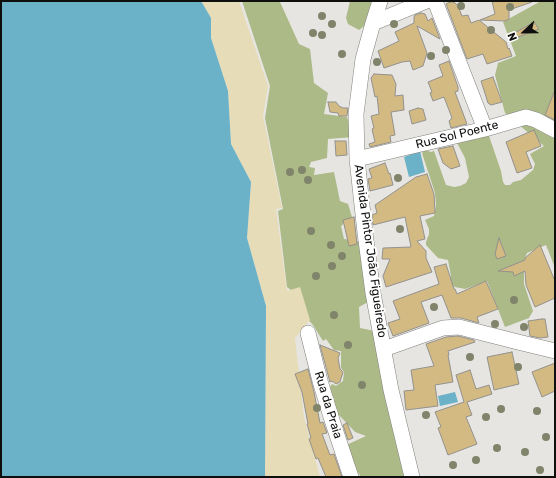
<!DOCTYPE html>
<html>
<head>
<meta charset="utf-8">
<style>
  body { margin:0 }
  #map { position:relative; width:556px; height:478px; overflow:hidden; background:#e7e5e2; font-family:Rubik,sans-serif }
  canvas { display:block }
  .frame { position:absolute; inset:0; border:2px solid #0f0f0d; pointer-events:none }
  .north { position:absolute; left:504px; top:12px; width:40px; height:40px; -webkit-text-stroke:3px #fff; paint-order:stroke; rotate:248deg; font-size:11px; font-weight:700; line-height:16px; text-align:center; color:#0f0f0d }
  .north::after { content:''; display:block; margin:auto; width:14px; height:18px; background:#0f0f0d; clip-path:polygon(50% 0,100% 100%,50% 72%,0 100%) }
</style>
</head>
<body>
<div id="map">
<canvas width="556" height="478"></canvas>
<div class="frame"></div>
<div class="north">N</div>
</div>
<script>
const g = document.querySelector('canvas').getContext('2d');
g.lineJoin = 'round';
function fillPath(path, color) {
  g.fillStyle = color;
  g.fill(path, 'evenodd');
}
function toPath(rows) {
  const path = new Path2D();
  for (const r of rows) {
    path.moveTo(r[0], r[1]);
    for (let i = 2; i < r.length; i += 2) path.lineTo(r[i], r[i + 1]);
  }
  return path;
}
function strokePath(path, color, width, dash) {
  g.strokeStyle = color;
  g.lineWidth = width;
  g.lineCap = dash ? 'butt' : 'round';
  g.setLineDash(dash || []);
  g.stroke(path);
}
function label(font, color, halo, rows, align = 'center') {
  g.font = font + ' Rubik,sans-serif';
  g.lineWidth = 4;
  g.setLineDash([]);
  g.textBaseline = 'middle';
  g.strokeStyle = halo;
  g.fillStyle = color;
  for (const [text, x, y, turn = 0] of rows) {
    g.save();
    g.translate(x, y);
    g.rotate((+turn || 0) * Math.PI / 180);
    g.textAlign = isNaN(turn) ? turn : align;
    if (halo) g.strokeText(text, 0, 0);
    g.fillText(text, 0, 0);
    g.restore();
  }
}
fillPath(toPath([
  [242,1,278,1,280,2,299,44,310,49,314,83,328,93,324,114,347,117,353,137,328,139,327,158,311,162,309,167,315,168,314,175,334,172,340,201,348,204,352,217,341,226,344,239,365,242,368,302,359,307,360,328,375,331,409,477,361,477,342,447,366,436,355,432,338,414,329,389,332,384,336,386,343,381,344,372,341,368,341,351,334,350,326,339,323,341,313,325,300,311,296,294,287,287,278,211,283,209,265,118,270,86],
  [350,1,373,1,377,16,359,30,348,24,346,18],
  [541,1,555,1,555,268,546,245,527,253,524,261,524,284,533,311,529,318,505,327,487,281,465,289,455,287,447,282,451,276,448,260,438,258,426,245,426,242,429,234,429,229,425,220,434,216,436,205,435,193,422,153,424,151,428,151,431,152,434,151,446,185,454,187,460,186,466,183,469,177,465,158,456,141,488,133,501,171,503,182,505,185,510,185,513,182,521,180,533,170,535,164,530,154,544,146,505,113,495,75,498,63,516,56,503,22]
]), '#abba87');
fillPath(toPath([
  [201,1,239,1,268,86,263,116,282,208,276,209,287,291,300,287,310,320,295,338,304,417,320,477,265,477,266,306,247,238,251,182,231,144,228,91,211,38,211,18]
]), '#e6dcb7');
fillPath(toPath([
  [1,1,201,1,211,18,211,38,228,91,231,144,251,182,247,238,266,306,265,477,1,477],
  [420,151,425,172,409,177,404,157],
  [455,392,458,402,440,406,438,396]
]), '#6bb1c8');
const building = toPath([
  [492,1,532,1,532,2,509,10,509,19,505,21,480,20,495,14,492,1],
  [450,2,454,2,458,6,462,16,468,15,471,23,479,20,506,42,508,49,509,48,512,56,487,64,483,54,467,59,446,4,450,2],
  [421,13,425,14,428,21,432,18,440,39,417,26,427,53,423,66,413,70,410,61,402,62,384,68,378,51,399,41,395,32,414,23,414,17,415,15,421,13],
  [534,22,539,29,513,39,511,35,534,22],
  [449,61,458,87,458,91,455,92,467,124,451,128,449,121,452,118,444,97,433,101,430,93,432,92,428,82,443,76,439,65,449,61],
  [374,74,392,75,396,84,395,96,403,95,404,110,391,112,395,135,390,136,391,142,370,147,369,144,375,142,372,129,374,128,371,116,379,114,377,96,375,97,371,78,374,74],
  [493,77,502,102,491,105,488,103,481,81,493,77],
  [555,90,555,120,545,115,555,90],
  [328,102,336,102,339,106,343,108,348,108,347,116,339,116,338,113,330,112,328,102],
  [418,108,423,109,426,120,412,124,409,111,418,108],
  [534,130,541,146,526,152,532,168,517,173,506,142,534,130],
  [335,141,346,141,347,155,336,156,335,141],
  [453,146,460,166,451,169,443,163,438,149,453,146],
  [385,163,389,174,390,173,393,185,370,191,368,179,372,178,369,169,385,163],
  [427,174,434,194,435,213,420,216,425,239,417,241,426,251,426,258,432,272,386,287,383,276,390,259,382,259,383,248,411,247,405,217,373,225,372,215,377,213,375,205,416,177,427,174],
  [354,217,357,244,349,246,343,220,354,217],
  [499,238,506,256,497,259,495,254,499,238],
  [540,245,555,281,555,298,535,307,526,285,525,271,514,276,513,272,498,271,525,260,525,258,540,245],
  [446,264,454,289,455,289,457,294,486,281,498,309,477,317,479,323,461,318,451,318,442,295,421,302,429,323,393,336,388,323,400,319,393,301,439,284,434,267,446,264],
  [542,319,545,319,548,337,540,338,530,336,528,321,542,319],
  [458,336,474,340,475,342,448,351,449,355,448,355,453,382,435,385,438,406,406,410,404,391,414,390,411,370,434,366,426,344,446,337,458,336],
  [320,345,340,353,338,358,340,369,343,372,340,382,336,384,332,381,330,382,320,345],
  [512,352,519,384,494,390,487,357,512,352],
  [555,363,555,391,542,397,532,372,555,363],
  [308,369,314,392,320,423,323,422,327,433,322,434,330,455,334,454,342,477,326,477,318,458,316,459,309,439,311,438,307,424,308,424,302,392,295,374,308,369],
  [470,370,476,389,489,385,492,394,467,402,472,415,466,417,477,444,448,455,438,428,441,427,435,412,464,402,456,375,470,370],
  [347,423,353,438,348,440,343,425,347,423]
]);
fillPath(building, '#d3ba83');
strokePath(building, '#92918e', 1);
const minor = toPath([
  [380,1,373,23,363,59,356,114,357,159,365,233,373,293,391,390,412,477],
  [435,1,485,129],
  [373,23,426,1],
  [357,159,485,129,526,117,536,120,555,130],
  [308,333,320,381,332,420,351,477],
  [384,349,443,328,459,327,518,342,555,351]
]);
strokePath(minor, '#82817e', 16);
strokePath(minor, '#fff', 15);
g.fillStyle = '#80846b';
for (const [x, y] of [
  [461,6],
  [510,7],
  [322,16],
  [332,24],
  [394,24],
  [491,30],
  [313,33],
  [322,35],
  [446,50],
  [342,54],
  [431,56],
  [377,62],
  [302,170],
  [290,172],
  [398,178],
  [308,180],
  [400,229],
  [311,231],
  [331,245],
  [342,256],
  [332,266],
  [316,276],
  [514,300],
  [434,307],
  [334,315],
  [495,324],
  [524,327],
  [348,345],
  [470,357],
  [518,367],
  [362,385],
  [317,408],
  [501,409],
  [537,411],
  [426,415],
  [486,417],
  [546,437],
  [497,448],
  [525,452],
  [476,460],
  [453,465],
  [540,470]
]) {
  g.beginPath();
  g.arc(x, y, 4, 0, 2 * Math.PI);
  g.fill();
}
label('12px', '#0f0f0d', '#fff', [
  ["Rua Sol Poente",457,135,-14],
  ["Avenida Pintor João Figueiredo",370,251,82],
  ["Rua da Praia",328,405,73]
]);
</script>
</body>
</html>
